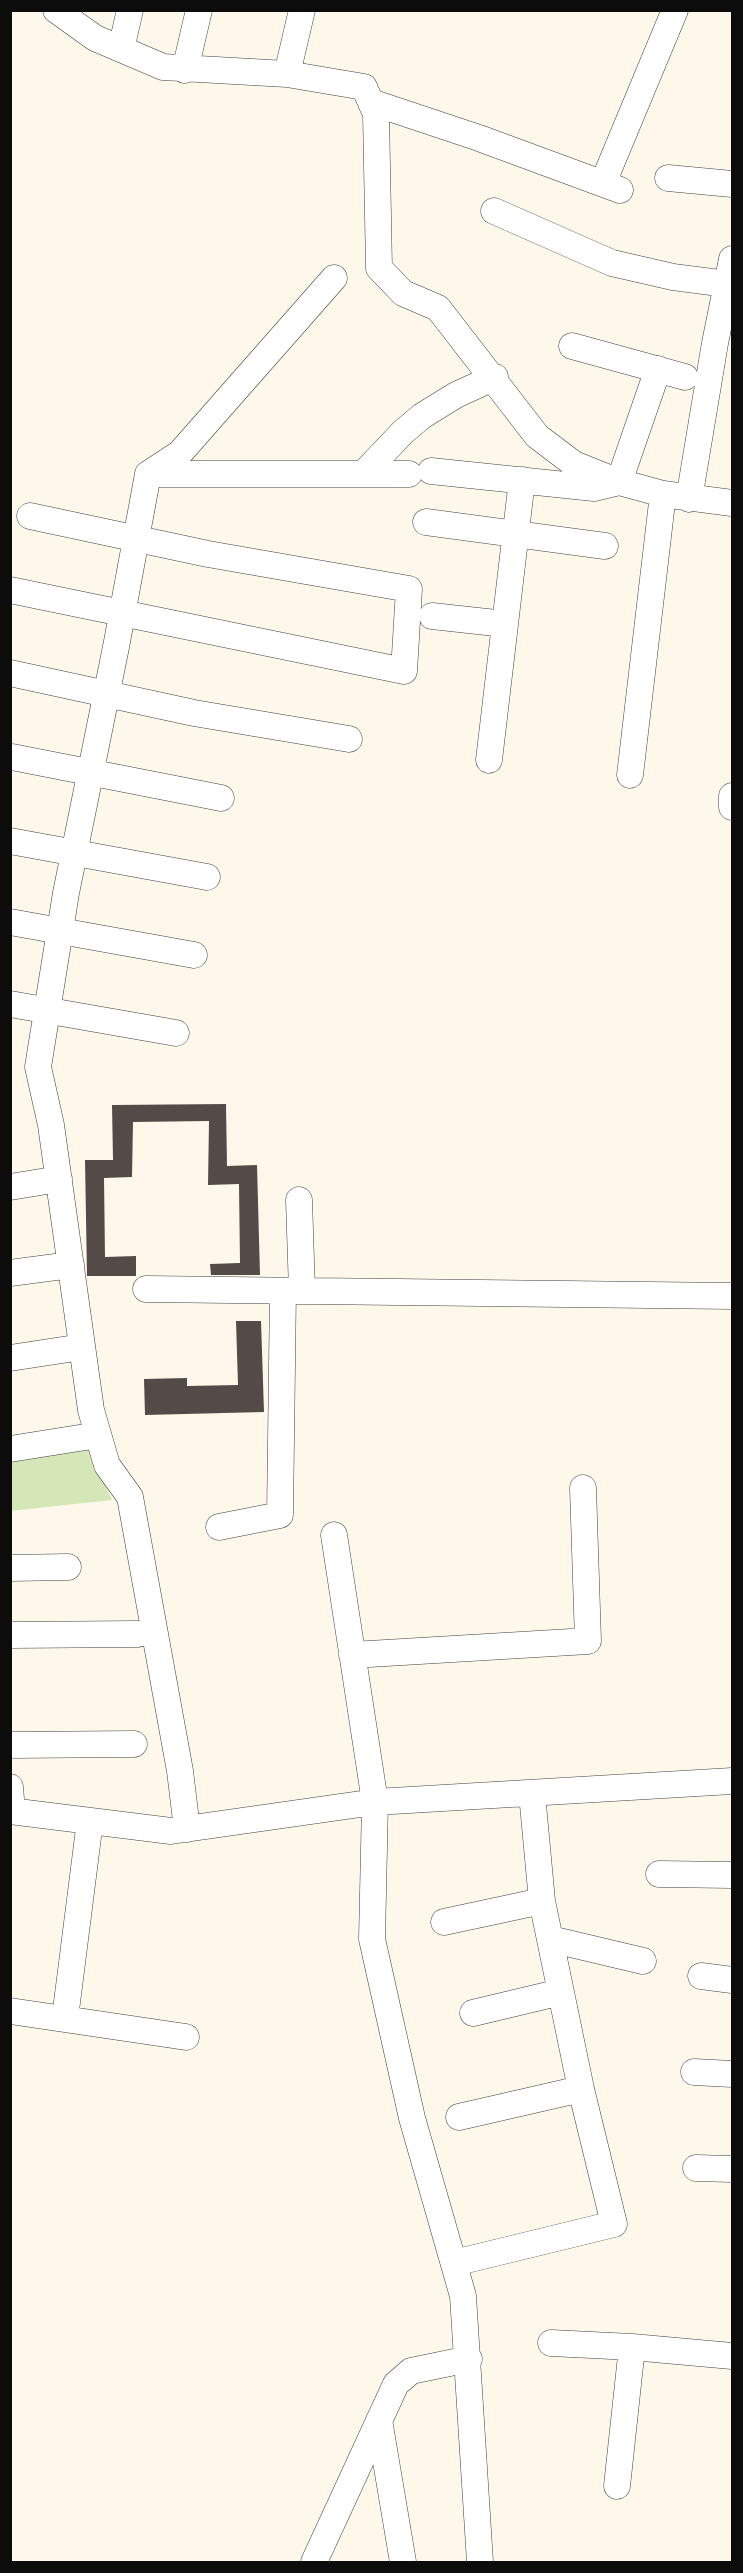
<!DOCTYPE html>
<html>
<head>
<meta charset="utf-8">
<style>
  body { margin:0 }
  #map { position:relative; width:743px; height:2573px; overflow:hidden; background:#fef8eb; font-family:Lora,serif }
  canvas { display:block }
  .frame { position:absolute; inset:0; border:12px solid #0c0c0c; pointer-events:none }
</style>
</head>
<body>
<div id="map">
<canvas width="743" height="2573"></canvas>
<div class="frame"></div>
</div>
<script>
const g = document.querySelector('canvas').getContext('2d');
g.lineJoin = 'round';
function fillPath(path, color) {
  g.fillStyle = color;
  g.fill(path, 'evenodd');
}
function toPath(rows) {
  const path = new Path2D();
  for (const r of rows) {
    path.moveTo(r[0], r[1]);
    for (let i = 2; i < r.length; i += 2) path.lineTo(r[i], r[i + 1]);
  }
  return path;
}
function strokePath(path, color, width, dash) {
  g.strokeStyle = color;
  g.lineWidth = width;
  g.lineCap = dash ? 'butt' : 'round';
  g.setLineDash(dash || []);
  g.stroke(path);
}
fillPath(toPath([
  [88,1447,112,1500,11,1511,11,1459]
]), '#d5e7b7');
fillPath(toPath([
  [226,1104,227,1166,257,1165,260,1275,211,1275,210,1264,240,1263,239,1184,208,1185,209,1121,133,1122,132,1177,104,1178,105,1257,136,1256,136,1276,87,1276,85,1160,113,1160,112,1105],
  [236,1321,261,1321,264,1412,145,1415,144,1379,187,1378,187,1386,238,1385]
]), '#544b48');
const minor = toPath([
  [56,10,95,38,163,67,287,74,364,87,376,114,379,268,403,293,438,308,537,436,574,464,619,482,663,494,732,503],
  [121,49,130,10],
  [185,70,199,10],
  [287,74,302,10],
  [371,102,479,138,620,190],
  [668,178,732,184],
  [603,183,675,10],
  [494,211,612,263,673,277,727,284],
  [572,346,685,377],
  [431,471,594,488,619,482,658,369],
  [148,474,409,474],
  [363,474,403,432,422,416,456,395,495,377],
  [689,499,715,343,732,259],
  [426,522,605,546],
  [10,590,404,671,409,589,208,554,30,516],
  [432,616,505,624],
  [10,673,194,713,349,739],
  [12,757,221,798],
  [489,760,522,480],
  [630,775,663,494],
  [732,807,732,796],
  [10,841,207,877],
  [10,922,194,955],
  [10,1004,176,1033],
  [10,1187,59,1179],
  [299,1200,302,1291],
  [10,1273,71,1265],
  [146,1289,732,1296],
  [10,1358,82,1347],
  [10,1449,98,1435],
  [219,1527,280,1515,283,1291],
  [334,1535,375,1802,372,1939,412,2118,463,2296,480,2562],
  [10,1568,68,1567],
  [10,1635,138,1634],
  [352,1655,588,1641,583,1488],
  [10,1745,134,1744],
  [10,1787,12,1811],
  [10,1811,171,1831,375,1802,732,1781],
  [187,1829,180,1771,130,1497,107,1465,91,1410,51,1125,38,1067,66,893,116,647,148,474,180,453,334,278],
  [659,1874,732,1875],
  [444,1922,542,1901],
  [550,1939,643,1961],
  [701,1976,732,1980],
  [10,2011,186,2037],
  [473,2013,561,1992],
  [65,2018,90,1821],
  [694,2072,732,2074],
  [459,2117,581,2089],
  [696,2168,732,2169],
  [454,2263,614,2224,581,2089,542,1901,532,1794],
  [551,2343,632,2347,617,2486],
  [632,2347,732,2356],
  [379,2420,403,2562],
  [314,2562,396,2384,411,2371,469,2359]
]);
strokePath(minor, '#3f3f3f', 27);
strokePath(minor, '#fff', 26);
</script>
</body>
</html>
